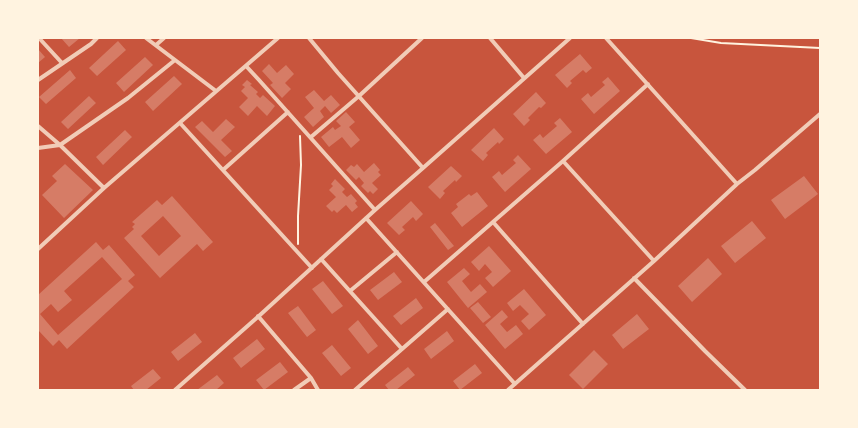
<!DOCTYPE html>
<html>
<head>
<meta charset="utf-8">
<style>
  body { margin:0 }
  #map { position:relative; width:858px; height:428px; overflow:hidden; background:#c8553d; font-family:"PT Sans Narrow",sans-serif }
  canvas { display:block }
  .frame { position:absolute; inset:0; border:39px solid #fff3e0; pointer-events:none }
</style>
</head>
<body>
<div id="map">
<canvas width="858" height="428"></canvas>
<div class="frame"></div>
</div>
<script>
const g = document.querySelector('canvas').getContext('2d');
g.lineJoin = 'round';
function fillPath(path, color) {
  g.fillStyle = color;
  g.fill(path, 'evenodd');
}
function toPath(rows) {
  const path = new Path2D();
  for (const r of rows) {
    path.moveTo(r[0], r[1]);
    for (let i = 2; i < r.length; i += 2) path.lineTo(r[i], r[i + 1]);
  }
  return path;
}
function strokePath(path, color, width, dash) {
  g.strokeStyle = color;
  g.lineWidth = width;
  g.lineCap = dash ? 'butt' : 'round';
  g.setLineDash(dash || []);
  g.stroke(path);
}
fillPath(toPath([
  [61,38,80,38,69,47],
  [118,41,126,50,97,76,89,68],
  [38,49,45,57,38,63],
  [580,54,592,68,586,73,583,70,570,81,572,83,567,88,555,75],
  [145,57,153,65,124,92,116,83],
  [269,64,277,73,286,65,294,74,285,83,291,89,282,98,270,85,273,83,262,71],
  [70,70,76,78,46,104,39,97],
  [174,76,182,84,153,111,145,102],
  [608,77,620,91,594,114,581,99,588,93,591,97,605,85,602,82],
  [247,80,252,84,250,85,258,92,256,94,260,98,263,95,275,106,267,116,257,106,248,116,239,107,248,98,241,91,245,87,242,85],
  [314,90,324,101,331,95,340,105,331,113,325,106,320,111,324,117,313,127,304,117,314,108,305,97],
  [536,92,546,103,541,108,539,107,528,118,530,120,524,126,513,114],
  [89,96,96,103,68,129,61,122],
  [346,112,355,122,349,127,360,140,351,148,342,137,329,147,321,137,333,127,335,130,341,126,336,121],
  [560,118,572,132,546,154,533,140,540,134,543,138,557,126,554,123],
  [226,119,235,127,221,140,232,151,225,157,195,127,202,121,213,132],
  [494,128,504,139,499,144,498,142,486,153,488,155,483,161,471,150],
  [125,130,132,137,103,165,96,157],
  [518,155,531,169,505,192,492,177,499,171,502,175,516,163,513,160],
  [374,163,380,170,378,172,381,175,372,183,378,189,373,194,370,191,368,193,361,186,364,183,359,177,356,180,346,170,351,165,354,167,357,164,364,172],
  [65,164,93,190,64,218,42,195,57,181,52,176],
  [451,166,462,176,456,182,455,180,443,191,445,193,440,199,428,187],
  [804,176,818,194,785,219,771,200],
  [335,179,345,189,342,192,347,197,351,194,357,201,355,203,358,207,352,212,346,205,337,213,334,210,332,212,326,206,336,197,329,190,333,186,331,184],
  [477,192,488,206,462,227,451,213,458,207,456,204,469,194,471,196],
  [172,196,213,242,203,251,197,244,160,278,124,238,134,229,132,227,135,224,132,222,157,200,162,205],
  [163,216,181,236,159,256,141,236],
  [411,201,423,214,416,221,413,217,402,227,405,230,399,235,387,223],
  [752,221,766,238,735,263,721,246],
  [435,223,454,246,448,250,430,227],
  [96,242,103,250,109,245,135,275,128,281,134,287,67,349,59,340,53,346,38,330,38,295],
  [102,257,122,279,58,335,40,314,51,304,58,312,72,300,64,291],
  [489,246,511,271,493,287,485,278,492,272,485,264,479,271,471,262],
  [708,258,722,274,692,302,678,286],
  [464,268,470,274,462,281,471,292,480,284,487,292,468,308,447,282],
  [394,272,402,282,378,300,370,290],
  [323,281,343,306,332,314,312,289],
  [524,289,546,315,529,330,521,321,529,314,520,305,513,311,507,303],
  [416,298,423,308,401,325,393,316],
  [478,302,491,317,483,323,470,308],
  [298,306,316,330,307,337,288,313],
  [502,310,508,317,500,324,507,332,516,325,523,334,505,349,485,325],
  [637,314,649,329,623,349,612,335],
  [358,320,378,346,368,354,348,329],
  [447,331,454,341,431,359,424,349],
  [195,333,202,342,178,361,171,352],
  [257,339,265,349,241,368,233,358],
  [332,345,351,368,341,376,322,353],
  [594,350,608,364,583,389,569,375],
  [280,362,288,372,264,390,256,380],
  [475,364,482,373,460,390,453,381],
  [408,367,415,375,396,390,389,390,385,385],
  [153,369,161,378,146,390,134,390,131,386],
  [217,375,224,383,216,390,197,390]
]), '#d67c66');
strokePath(toPath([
  [691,38,721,43,820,48],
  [298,244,298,216,301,165,300,136]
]), '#fff3e0', 2);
strokePath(toPath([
  [39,38,62,63],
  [146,38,216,91],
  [309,38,338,73,423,168,375,210],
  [490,38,524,78],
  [606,38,737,184],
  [156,45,164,38],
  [38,80,91,44,97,38],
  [180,123,312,268],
  [38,126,60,145,104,188],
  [311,137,359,96,422,38],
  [38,148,60,145,128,98,175,60],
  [563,161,654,261],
  [423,168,570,38],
  [223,170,288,112],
  [366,218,515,384],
  [493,222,583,324],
  [38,249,104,188,278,38],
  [321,259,402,349],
  [634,278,705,351,745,390],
  [424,282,563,161,648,84],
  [350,291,397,252],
  [258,316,311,378],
  [175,390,260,315,375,210,259,80,246,66],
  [294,390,311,378,318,390],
  [355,390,448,309],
  [508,390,654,261,737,184,755,170,820,114]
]), '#f1ccb7', 4);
</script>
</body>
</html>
